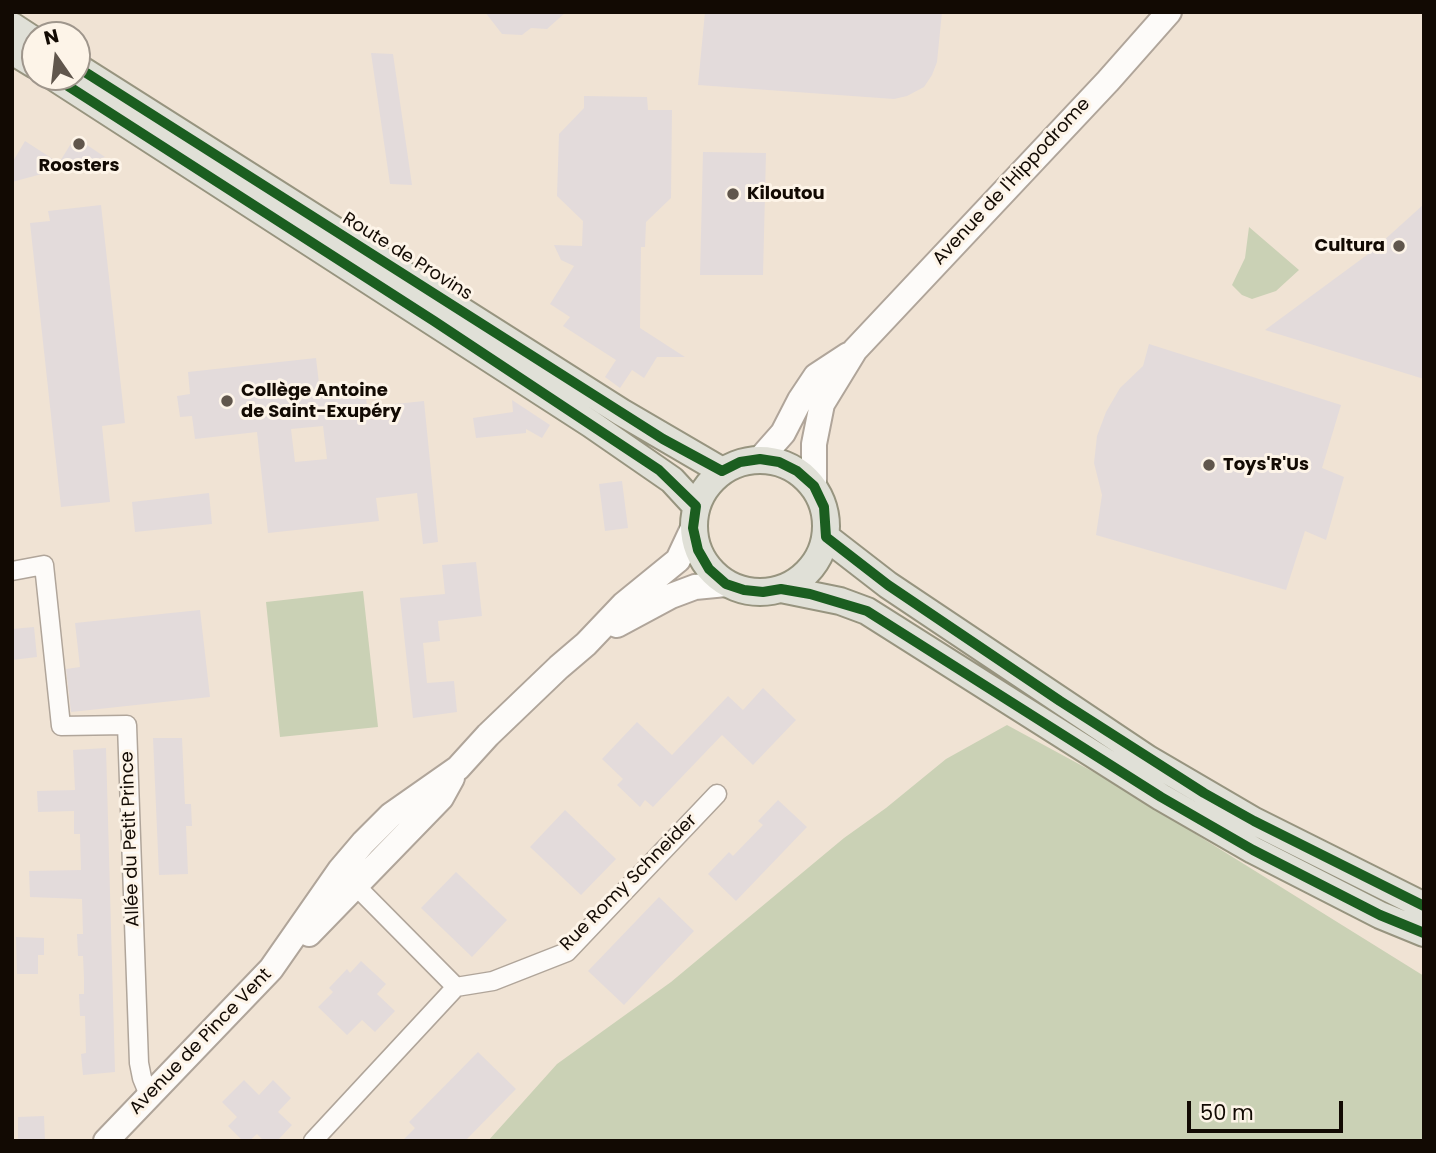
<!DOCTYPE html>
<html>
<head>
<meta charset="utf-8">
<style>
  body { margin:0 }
  #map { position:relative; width:1436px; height:1153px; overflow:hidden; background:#f0e3d4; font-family:Poppins,sans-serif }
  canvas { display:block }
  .frame { position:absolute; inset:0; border:14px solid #120a03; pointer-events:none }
  .north { position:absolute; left:21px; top:21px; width:70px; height:70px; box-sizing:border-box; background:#fdf4e8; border:2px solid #9f968c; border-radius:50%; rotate:346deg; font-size:19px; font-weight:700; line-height:28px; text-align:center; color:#120a03 }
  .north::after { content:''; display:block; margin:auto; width:24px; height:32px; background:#60564c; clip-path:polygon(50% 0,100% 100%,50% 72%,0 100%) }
  .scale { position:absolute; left:1187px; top:1101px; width:156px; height:32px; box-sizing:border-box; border:4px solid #120a03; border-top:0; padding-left:9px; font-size:21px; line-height:24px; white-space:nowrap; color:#120a03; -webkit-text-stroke:5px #fdf4e8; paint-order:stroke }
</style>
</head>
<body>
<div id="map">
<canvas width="1436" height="1153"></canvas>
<div class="frame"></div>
<div class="north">N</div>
<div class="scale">50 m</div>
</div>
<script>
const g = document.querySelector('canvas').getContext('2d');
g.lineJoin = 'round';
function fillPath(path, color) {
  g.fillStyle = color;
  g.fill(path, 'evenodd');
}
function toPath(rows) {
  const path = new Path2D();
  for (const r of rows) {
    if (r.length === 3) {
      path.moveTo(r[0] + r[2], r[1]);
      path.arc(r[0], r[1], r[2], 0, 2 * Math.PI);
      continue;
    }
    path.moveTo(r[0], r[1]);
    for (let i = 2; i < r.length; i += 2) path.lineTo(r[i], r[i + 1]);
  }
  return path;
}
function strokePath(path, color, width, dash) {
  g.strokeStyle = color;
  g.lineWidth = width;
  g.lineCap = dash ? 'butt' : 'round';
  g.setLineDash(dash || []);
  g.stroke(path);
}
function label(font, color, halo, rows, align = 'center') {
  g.font = font + ' Poppins,sans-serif';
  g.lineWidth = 6;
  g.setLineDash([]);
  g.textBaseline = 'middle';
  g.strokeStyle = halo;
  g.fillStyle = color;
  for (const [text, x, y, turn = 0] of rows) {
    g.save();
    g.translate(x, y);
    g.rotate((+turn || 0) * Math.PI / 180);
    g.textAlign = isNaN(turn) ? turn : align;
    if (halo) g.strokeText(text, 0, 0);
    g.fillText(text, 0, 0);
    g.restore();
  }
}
fillPath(toPath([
  [1249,227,1299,270,1276,291,1252,299,1242,295,1232,285,1245,258],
  [363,591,378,727,280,737,266,602],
  [1007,725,1112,782,1424,976,1424,1141,488,1141,557,1064,671,982,844,838,886,808,946,759]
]), '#cad1b5');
fillPath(toPath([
  [485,12,566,12,547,29,531,28,522,35,502,34],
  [705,12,942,12,937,62,932,75,924,87,907,96,894,99,698,85],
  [371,53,393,54,412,185,390,184],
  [584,96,647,97,648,110,672,110,671,198,646,222,645,247,641,247,640,328,685,357,657,357,644,378,632,370,620,388,605,377,616,360,563,326,570,317,550,304,574,266,561,260,554,245,582,246,583,221,557,196,559,134,584,108],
  [75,137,105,157,12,182,12,163,25,141,59,163],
  [703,152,766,153,763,275,700,275],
  [1424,204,1424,379,1265,330,1371,252],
  [101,205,125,423,102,426,110,502,61,507,30,223,50,221,48,211],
  [1149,344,1341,405,1322,468,1344,477,1326,540,1305,531,1286,590,1096,535,1102,495,1094,463,1097,436,1106,412,1120,388,1143,366],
  [316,358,320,392,365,387,367,407,424,401,438,542,423,544,417,493,376,498,379,521,268,533,257,432,195,439,192,416,180,417,177,396,190,394,188,372],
  [323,426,327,459,295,462,291,429],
  [512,400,550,425,542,438,526,429,526,433,476,438,473,418,513,412],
  [622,481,628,528,605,531,599,484],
  [209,493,212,524,135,532,132,502],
  [476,562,482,616,438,621,440,641,423,643,427,683,454,681,457,712,413,718,400,598,445,594,442,565],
  [200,610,210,697,71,712,66,669,80,667,75,623],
  [34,627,37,657,12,660,12,629],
  [763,688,796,720,753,765,722,735,653,807,645,800,640,807,617,785,623,779,602,759,637,722,672,755,728,696,743,710],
  [153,738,182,738,185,804,191,804,192,826,186,826,188,874,159,875],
  [106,748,115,1072,83,1075,81,1054,86,1053,85,1016,80,1016,79,994,84,994,84,978,83,956,78,956,77,934,83,934,82,899,30,897,29,871,81,870,80,834,74,834,74,811,38,812,37,791,75,790,73,750],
  [778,800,807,827,736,901,708,874,729,852,733,856,763,825,758,821],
  [565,810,616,859,581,895,530,847],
  [456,872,507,920,472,957,421,908],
  [659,897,694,931,624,1005,588,971],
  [16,937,44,938,44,955,38,955,38,974,17,974],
  [361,961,386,984,377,994,395,1011,375,1032,362,1020,347,1035,318,1007,333,992,329,988,347,969,350,973],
  [478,1052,516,1089,465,1141,402,1141,415,1128,409,1122],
  [244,1080,259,1095,273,1080,291,1098,278,1112,292,1125,277,1141,264,1141,257,1134,249,1141,243,1141,228,1126,237,1117,222,1102],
  [44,1116,45,1141,18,1141,18,1117]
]), '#e3dbdb');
const minor = toPath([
  [12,571,44,565,61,726,127,725,139,1063,142,1078,149,1095],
  [356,886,456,987],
  [313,1141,456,987,493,981,567,952,717,794]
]);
const secondary = toPath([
  [760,459,783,433,800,400,816,376,848,355],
  [814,486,814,444,822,404,855,350,1108,81,1169,12],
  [617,625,671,596,695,587,726,584],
  [309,934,441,798,452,778],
  [106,1141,271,969,340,870,363,843,391,815,458,768,488,735,559,667,586,644,624,604,678,560,693,528]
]);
const primary = toPath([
  [12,26,35,41],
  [12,51,35,65],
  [77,67,621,412,722,471],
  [54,77,591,424,672,480,696,506],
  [760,526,66],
  [826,537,888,585,1148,759,1254,821,1424,906],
  [781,589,840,601,867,611,1161,797,1253,850,1380,915,1424,933]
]);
strokePath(minor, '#b0a59a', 21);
strokePath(secondary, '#b0a59a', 28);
strokePath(primary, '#97947f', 30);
strokePath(minor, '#fdfbf9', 18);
strokePath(secondary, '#fdfbf9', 24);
strokePath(primary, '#e0e0d7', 26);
strokePath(toPath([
  [77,67,663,439,722,471,740,462,760,459,779,462,797,471,814,486,824,507,826,537,888,585,1060,701,1204,793,1254,821,1424,906],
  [54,77,434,321,659,470,696,506,693,528,698,550,709,569,726,584,744,590,763,592,781,589,810,594,867,611,1161,797,1253,850,1380,915,1424,933]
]), '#1b5e20', 10);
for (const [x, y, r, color] of [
  [79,144,7,"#60564c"],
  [733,194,7,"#60564c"],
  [1399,246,7,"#60564c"],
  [227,401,7,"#60564c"],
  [1209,465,7,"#60564c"]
]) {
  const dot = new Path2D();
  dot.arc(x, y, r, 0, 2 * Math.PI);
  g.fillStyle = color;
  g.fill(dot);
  strokePath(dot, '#fdf4e8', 2.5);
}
label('bold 18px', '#120a03', '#fdf4e8', [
  ["Roosters",79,166,"center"],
  ["Kiloutou",747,194],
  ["Cultura",1385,246,"right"],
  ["Collège Antoine",241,391],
  ["de Saint-Exupéry",241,412],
  ["Toys'R'Us",1223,465]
], 'left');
label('18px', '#120a03', '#fdf4e8', [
  ["Avenue de l'Hippodrome",1012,182,-47],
  ["Route de Provins",407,257,32],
  ["Allée du Petit Prince",131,839,-92],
  ["Rue Romy Schneider",629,883,-45],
  ["Avenue de Pince Vent",201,1042,-46]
]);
</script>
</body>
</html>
